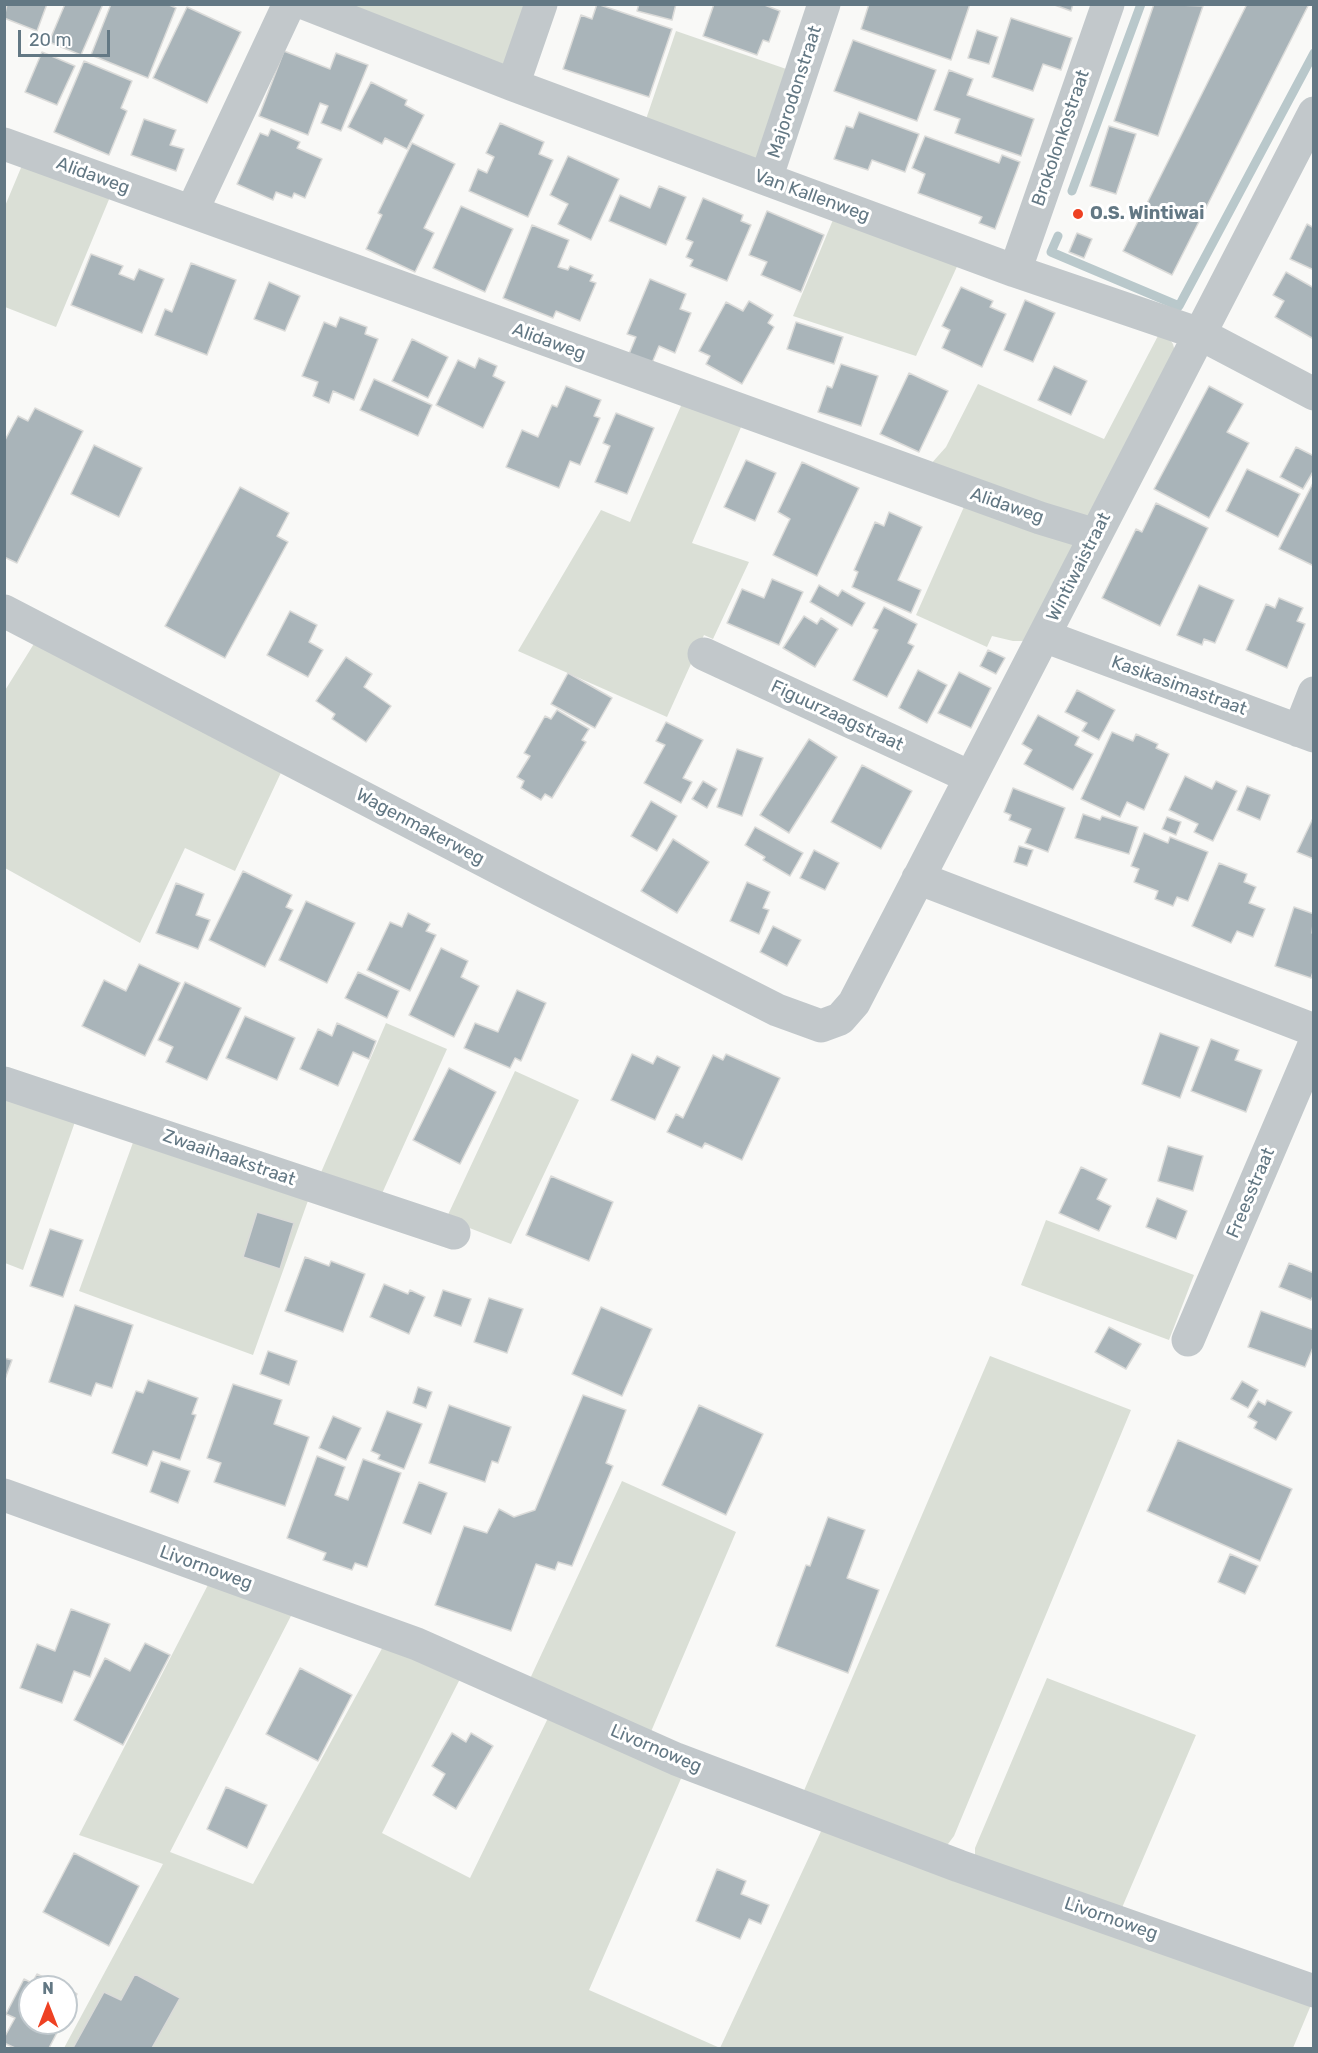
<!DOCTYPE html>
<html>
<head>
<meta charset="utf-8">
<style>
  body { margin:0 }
  #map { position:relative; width:1318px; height:2053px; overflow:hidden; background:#f9f9f7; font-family:Rubik,sans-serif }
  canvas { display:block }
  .frame { position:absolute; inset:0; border:6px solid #637884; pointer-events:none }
  .north { position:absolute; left:18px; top:1975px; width:60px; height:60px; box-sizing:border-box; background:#fff; border:2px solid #c1c9ce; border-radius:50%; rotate:0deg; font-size:16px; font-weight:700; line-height:24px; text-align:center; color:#637884 }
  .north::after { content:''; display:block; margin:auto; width:21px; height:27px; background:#ee4123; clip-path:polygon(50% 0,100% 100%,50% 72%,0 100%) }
  .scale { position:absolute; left:18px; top:30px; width:92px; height:27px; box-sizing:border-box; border:3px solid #637884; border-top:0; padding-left:8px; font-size:18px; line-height:21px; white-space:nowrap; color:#637884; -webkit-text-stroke:4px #fff; paint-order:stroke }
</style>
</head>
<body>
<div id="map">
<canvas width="1318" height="2053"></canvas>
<div class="frame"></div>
<div class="north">N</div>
<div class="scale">20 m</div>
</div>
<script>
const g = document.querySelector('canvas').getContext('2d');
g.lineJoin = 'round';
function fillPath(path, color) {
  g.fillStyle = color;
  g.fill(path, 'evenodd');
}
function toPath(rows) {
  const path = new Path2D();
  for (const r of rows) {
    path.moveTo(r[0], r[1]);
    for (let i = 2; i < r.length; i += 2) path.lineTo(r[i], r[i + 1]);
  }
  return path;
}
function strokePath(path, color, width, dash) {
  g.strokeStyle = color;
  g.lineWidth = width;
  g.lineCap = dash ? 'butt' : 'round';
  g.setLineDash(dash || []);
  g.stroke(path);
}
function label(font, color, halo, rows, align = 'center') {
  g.font = font + ' Rubik,sans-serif';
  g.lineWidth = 6;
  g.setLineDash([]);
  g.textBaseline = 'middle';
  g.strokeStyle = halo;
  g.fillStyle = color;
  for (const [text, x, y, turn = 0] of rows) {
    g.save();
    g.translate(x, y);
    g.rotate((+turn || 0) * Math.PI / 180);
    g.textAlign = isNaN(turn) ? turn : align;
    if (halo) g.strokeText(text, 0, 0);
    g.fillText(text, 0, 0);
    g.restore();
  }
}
fillPath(toPath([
  [330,5,534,5,510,61,498,66],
  [676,31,795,72,762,156,750,160,644,125],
  [23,163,110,197,56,327,5,307,5,206],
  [835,215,960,260,916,356,793,316],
  [1160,332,1168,337,1173,344,1175,352,1084,523,930,465,946,447,978,384,1104,439],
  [684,399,744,420,692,543,749,562,713,639,704,635,667,717,518,651,601,510,630,522],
  [967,500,1068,534,1075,551,1033,641,1013,641,992,636,987,647,916,615],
  [40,634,285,764,235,871,185,848,140,943,5,868,4,692],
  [386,1023,447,1049,380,1198,319,1177],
  [515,1071,579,1100,511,1244,446,1219],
  [5,1095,76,1119,23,1270,5,1263],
  [135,1137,310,1195,253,1355,79,1291],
  [1046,1220,1194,1275,1169,1340,1021,1285],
  [990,1356,1131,1410,954,1836,948,1844,941,1846,803,1793],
  [622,1481,736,1532,650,1734,528,1683],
  [211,1579,294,1610,170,1852,253,1884,385,1643,462,1675,382,1833,470,1878,549,1716,683,1774,589,1990,720,2048,823,1827,1311,2005,1293,2048,64,2048,163,1864,79,1835],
  [1047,1678,1196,1735,1121,1910,975,1856,975,1848]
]), '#dadfd6');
strokePath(toPath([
  [1072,191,1141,4],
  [1058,236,1051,252,1179,306,1314,53]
]), '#b9c8cb', 9);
const building = toPath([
  [7,4,47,4,37,31,4,18,7,4],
  [65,4,103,4,81,55,49,42,65,4],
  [111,4,167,4,176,8,148,78,91,55,111,4],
  [597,4,672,29,649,97,563,69,581,15,592,19,597,4],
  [639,4,676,4,672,20,637,11,639,4],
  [714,4,762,4,780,11,769,42,763,40,757,55,703,36,714,4],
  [869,4,970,4,951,60,861,29,869,4],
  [1052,4,1073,4,1071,11,1052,4],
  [1154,4,1203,6,1158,136,1114,121,1154,4],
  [1247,4,1309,4,1172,275,1123,251,1247,4],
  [187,7,241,32,207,103,153,78,187,7],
  [1011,18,1072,38,1061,70,1043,64,1033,91,992,77,1011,18],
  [977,30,998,37,989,64,968,58,977,30],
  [853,40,936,70,917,121,834,91,853,40],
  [284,51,330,69,336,53,368,65,341,131,321,123,328,106,320,103,308,135,259,116,284,51],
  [42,52,75,66,57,105,25,92,42,52],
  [84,61,132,81,121,108,127,111,109,155,54,132,84,61],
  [949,70,973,79,967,95,1034,119,1021,156,955,133,960,119,934,110,949,70],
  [371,82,407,100,405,105,424,115,407,149,385,138,382,144,348,127,371,82],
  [859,112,919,134,905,172,872,160,868,170,834,159,846,126,853,128,859,112],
  [144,119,176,130,170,145,184,149,176,171,131,155,144,119],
  [500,123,544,142,539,154,553,160,528,217,469,191,478,169,487,173,494,157,486,153,500,123],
  [1109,126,1136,134,1116,194,1090,186,1109,126],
  [271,129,300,142,297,148,322,159,305,198,294,193,292,198,276,192,273,200,237,184,260,133,268,136,271,129],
  [925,136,999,163,1002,155,1020,162,995,229,979,223,982,217,918,193,925,174,912,168,925,136],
  [412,143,455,164,424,228,434,233,415,272,366,249,382,215,378,213,412,143],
  [568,156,619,179,591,240,558,224,568,204,550,195,568,156],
  [659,186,686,197,666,245,609,221,620,195,650,208,659,186],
  [703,198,743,215,741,221,751,225,727,281,690,266,693,260,686,257,693,242,686,239,703,198],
  [461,206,513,229,485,292,433,268,461,206],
  [767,211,824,235,801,292,761,275,767,262,749,255,767,211],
  [1307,224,1314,228,1314,270,1290,259,1307,224],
  [532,225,569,240,558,267,568,270,570,266,593,275,590,281,596,283,580,321,556,311,553,318,503,298,532,225],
  [1077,233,1092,239,1084,258,1069,252,1077,233],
  [91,254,123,266,119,274,134,280,139,269,164,279,142,333,71,305,91,254],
  [191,263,236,280,207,355,155,335,165,309,172,312,191,263],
  [1286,272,1314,288,1314,335,1312,338,1275,317,1284,301,1273,295,1286,272],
  [650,279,686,294,680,309,691,313,675,353,659,346,652,363,629,354,636,337,627,334,650,279],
  [269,282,300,296,285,331,254,319,269,282],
  [961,287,993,301,990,307,1006,314,982,367,942,348,950,330,942,326,961,287],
  [1025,300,1055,313,1033,362,1004,350,1025,300],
  [749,301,773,315,768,323,774,327,742,384,706,364,710,356,699,351,726,302,743,311,749,301],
  [340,317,367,327,365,334,378,339,354,400,333,391,329,403,313,396,318,382,302,376,324,322,336,327,340,317],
  [796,322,843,337,834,364,787,349,796,322],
  [412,339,448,357,428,398,392,381,412,339],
  [479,358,497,366,493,376,505,382,483,428,436,405,458,360,475,368,479,358],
  [841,364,878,376,861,426,818,412,827,386,832,388,841,364],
  [1054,366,1087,381,1071,415,1038,400,1054,366],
  [909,373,948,391,919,452,880,434,909,373],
  [374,379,432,405,418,436,360,410,374,379],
  [566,386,601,400,594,416,600,418,580,465,570,461,559,488,506,467,522,430,538,437,552,405,557,407,566,386],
  [1209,386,1243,404,1227,432,1249,443,1209,518,1154,489,1209,386],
  [35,408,83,431,17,563,4,557,4,442,18,416,28,421,35,408],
  [616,413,654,428,627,494,595,482,610,446,603,443,616,413],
  [94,445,142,468,119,517,71,494,94,445],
  [1296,447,1314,456,1314,470,1303,489,1280,477,1296,447],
  [746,460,776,473,755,521,724,507,746,460],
  [802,462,859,488,817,576,773,555,790,519,778,512,802,462],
  [1247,469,1300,494,1278,537,1226,511,1247,469],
  [1314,481,1314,566,1279,549,1314,481],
  [240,487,289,513,277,536,288,542,225,658,165,626,240,487],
  [1156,503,1208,528,1160,626,1102,598,1136,529,1142,532,1156,503],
  [889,512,922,527,898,580,921,590,911,613,852,587,858,572,854,570,875,522,884,526,889,512],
  [772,579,803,592,779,645,727,623,742,589,764,598,772,579],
  [819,585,838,596,842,590,865,603,852,626,810,602,819,585],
  [1199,585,1234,600,1215,643,1204,639,1202,645,1177,635,1199,585],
  [1279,598,1303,608,1297,621,1305,624,1287,668,1246,650,1266,604,1275,608,1279,598],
  [884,607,917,624,908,643,914,646,887,697,853,680,878,630,873,628,884,607],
  [290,611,317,625,309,642,323,650,308,677,267,655,290,611],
  [804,616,817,624,821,618,838,629,815,667,783,648,804,616],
  [988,650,1005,658,996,674,980,666,988,650],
  [346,657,372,674,364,687,391,706,366,742,332,719,335,714,316,701,346,657],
  [918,670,947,685,927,723,899,708,918,670],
  [959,672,991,688,971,728,938,713,959,672],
  [568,673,612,698,595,728,551,704,568,673],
  [1077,690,1115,710,1099,740,1082,731,1087,723,1065,712,1077,690],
  [557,710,589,729,582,740,586,742,552,798,545,794,541,800,521,788,524,781,517,777,530,756,524,753,545,716,551,719,557,710],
  [1038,715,1079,737,1075,745,1093,754,1073,790,1024,764,1032,750,1022,744,1038,715],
  [666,722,703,740,683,778,692,782,681,803,644,783,665,745,656,741,666,722],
  [1112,732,1133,741,1136,734,1158,744,1156,748,1169,754,1144,810,1127,802,1120,817,1081,799,1112,732],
  [809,739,837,757,789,833,760,815,809,739],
  [737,749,763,758,742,816,717,807,737,749],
  [862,765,912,791,881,849,831,822,862,765],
  [1185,776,1212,789,1216,781,1237,791,1213,841,1194,832,1198,824,1169,810,1185,776],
  [703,781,717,789,707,808,692,799,703,781],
  [1247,786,1270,795,1260,820,1237,810,1247,786],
  [1013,788,1065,808,1048,852,1025,843,1031,829,1009,820,1011,815,1004,812,1013,788],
  [651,801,677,816,657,851,631,836,651,801],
  [1083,814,1100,820,1102,816,1138,827,1129,854,1075,838,1083,814],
  [1314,816,1314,859,1297,852,1314,816],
  [1167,817,1181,822,1176,835,1162,829,1167,817],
  [755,827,803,853,790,876,763,860,765,857,745,845,755,827],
  [1144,833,1168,843,1170,837,1208,852,1188,901,1177,897,1173,906,1155,899,1158,891,1134,882,1139,869,1131,866,1144,833],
  [673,839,709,862,677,913,641,891,673,839],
  [1019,846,1033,850,1027,866,1014,862,1019,846],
  [814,850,839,863,825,890,800,878,814,850],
  [1219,863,1247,874,1244,882,1256,887,1249,903,1265,909,1253,937,1237,931,1231,943,1192,926,1219,863],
  [243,871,292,895,286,907,293,910,265,967,209,940,243,871],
  [747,882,770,892,763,908,769,910,759,934,730,921,747,882],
  [176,883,204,894,196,915,210,920,198,949,156,933,176,883],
  [306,901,355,923,327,983,279,960,306,901],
  [1294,907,1314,914,1312,933,1314,933,1314,969,1311,978,1275,966,1294,907],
  [408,913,430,924,426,931,436,935,410,991,367,970,390,922,402,927,408,913],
  [773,926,801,940,787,966,760,952,773,926],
  [441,948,468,961,461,977,479,986,454,1037,409,1015,441,948],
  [139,964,180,983,145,1056,82,1026,104,980,126,991,139,964],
  [358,972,399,991,387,1018,345,998,358,972],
  [185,982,241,1008,207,1080,166,1062,173,1047,158,1040,185,982],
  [517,990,546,1003,521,1061,515,1058,510,1068,464,1048,475,1023,498,1032,517,990],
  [245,1016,295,1038,277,1080,226,1058,245,1016],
  [337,1023,376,1041,369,1059,353,1052,338,1086,300,1069,318,1029,332,1036,337,1023],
  [1160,1033,1199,1047,1180,1098,1142,1084,1160,1033],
  [1211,1039,1239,1050,1235,1060,1262,1070,1246,1112,1191,1091,1211,1039],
  [632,1054,653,1064,657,1056,680,1067,655,1120,611,1100,632,1054],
  [726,1054,780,1078,742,1160,705,1143,702,1148,667,1132,676,1114,683,1118,713,1055,723,1060,726,1054],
  [449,1068,496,1092,460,1164,413,1140,449,1068],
  [1168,1146,1203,1156,1193,1191,1158,1181,1168,1146],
  [1081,1167,1107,1179,1097,1199,1111,1206,1099,1231,1059,1213,1081,1167],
  [551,1176,613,1202,589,1261,526,1235,551,1176],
  [1157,1198,1187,1211,1176,1239,1146,1227,1157,1198],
  [257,1212,294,1223,280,1269,243,1257,257,1212],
  [50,1229,83,1240,63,1297,30,1286,50,1229],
  [305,1257,329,1266,331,1261,365,1274,343,1332,285,1311,305,1257],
  [1289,1263,1314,1273,1314,1294,1311,1300,1279,1287,1289,1263],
  [384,1284,408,1294,410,1290,425,1297,409,1334,370,1317,384,1284],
  [443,1290,471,1299,461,1326,434,1316,443,1290],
  [489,1298,523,1309,507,1353,474,1342,489,1298],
  [75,1305,133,1325,112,1388,96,1383,91,1396,49,1382,75,1305],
  [601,1307,652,1329,622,1396,572,1374,601,1307],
  [1261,1311,1314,1330,1314,1345,1305,1367,1248,1347,1261,1311],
  [1109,1327,1141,1344,1126,1369,1095,1352,1109,1327],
  [268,1351,297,1361,289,1385,260,1374,268,1351],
  [4,1358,12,1360,4,1382,4,1358],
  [148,1380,198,1398,192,1414,196,1415,180,1460,153,1451,147,1466,112,1453,136,1391,143,1393,148,1380],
  [1242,1381,1258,1390,1248,1408,1231,1399,1242,1381],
  [233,1384,282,1400,274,1424,309,1437,285,1506,214,1482,221,1463,207,1458,233,1384],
  [418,1387,432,1392,426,1408,413,1403,418,1387],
  [583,1395,626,1410,606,1463,613,1466,572,1566,558,1562,555,1570,536,1564,511,1631,435,1605,464,1526,487,1533,499,1509,514,1517,535,1510,583,1395],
  [1267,1400,1292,1412,1276,1440,1254,1428,1257,1422,1248,1417,1258,1401,1265,1405,1267,1400],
  [449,1405,511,1427,498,1463,492,1461,485,1482,429,1463,449,1405],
  [699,1405,763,1434,726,1515,662,1485,699,1405],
  [387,1411,422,1424,404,1469,378,1459,380,1455,371,1451,387,1411],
  [333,1416,361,1428,346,1460,319,1448,333,1416],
  [1178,1440,1292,1489,1260,1561,1147,1511,1178,1440],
  [317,1456,345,1467,335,1495,348,1500,363,1459,401,1473,367,1567,355,1563,352,1570,323,1560,326,1553,287,1538,317,1456],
  [161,1461,190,1471,178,1503,150,1492,161,1461],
  [419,1482,447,1493,431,1534,403,1523,419,1482],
  [828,1517,865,1530,847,1578,879,1590,848,1673,776,1646,806,1565,810,1566,828,1517],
  [1230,1554,1258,1566,1245,1594,1218,1582,1230,1554],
  [71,1609,110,1624,90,1677,74,1671,62,1703,20,1688,37,1644,55,1651,71,1609],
  [145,1643,170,1655,123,1745,74,1720,105,1658,130,1671,145,1643],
  [300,1668,352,1695,318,1761,266,1734,300,1668],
  [452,1733,466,1742,471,1733,493,1746,456,1809,433,1795,445,1774,432,1766,452,1733],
  [226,1787,267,1805,247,1848,207,1829,226,1787],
  [74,1853,139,1886,109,1946,43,1912,74,1853],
  [717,1869,746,1881,741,1894,769,1905,761,1924,749,1919,740,1939,696,1921,717,1869],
  [37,1974,63,1987,30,1987,30,2023,62,2023,49,2048,15,2048,4,2043,4,2038,15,2018,6,2014,24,1979,32,1983,37,1974],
  [135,1974,180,1998,152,2048,73,2048,104,1992,121,2000,135,1974],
  [66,1988,77,1994,66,2015,66,1988]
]);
fillPath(building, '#a9b4b9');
strokePath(building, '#dbdbd9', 1.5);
strokePath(toPath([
  [306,4,513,85,766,179,1015,271,1200,334,1314,394],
  [513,85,541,4],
  [4,144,1040,518,1096,535],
  [766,179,824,4],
  [192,211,289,4],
  [1015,271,1108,4],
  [4,611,541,890,777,1010,821,1026,840,1019,854,1003,1314,113],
  [1044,636,1314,736],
  [704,654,970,777],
  [1299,731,1314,693],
  [918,878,1314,1030],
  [4,1083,454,1233],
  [1188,1340,1314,1045],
  [4,1495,417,1644,676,1759,959,1866,1314,1991]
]), '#c2c8cb', 33);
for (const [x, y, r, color] of [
  [1078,214,6,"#ee4123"]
]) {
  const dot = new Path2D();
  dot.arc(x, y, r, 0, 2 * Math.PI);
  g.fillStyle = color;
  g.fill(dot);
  strokePath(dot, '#fff', 2);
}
label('18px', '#637884', '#fff', [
  ["Majorodonstraat",795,92,-72],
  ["Brokolonkostraat",1061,138,-71],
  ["Alidaweg",93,176,20],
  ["Van Kallenweg",812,196,20],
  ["Alidaweg",549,342,20],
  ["Alidaweg",1007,506,19],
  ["Wintiwaistraat",1079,567,-63],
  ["Kasikasimastraat",1179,686,20],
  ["Figuurzaagstraat",837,716,25],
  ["Wagenmakerweg",420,827,28],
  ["Zwaaihaakstraat",229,1158,19],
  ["Freesstraat",1251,1193,-67],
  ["Livornoweg",206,1568,20],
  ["Livornoweg",656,1749,23],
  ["Livornoweg",1111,1919,19]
]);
label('bold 18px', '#637884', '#fff', [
  ["O.S. Wintiwai",1090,214]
], 'left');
</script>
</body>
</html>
